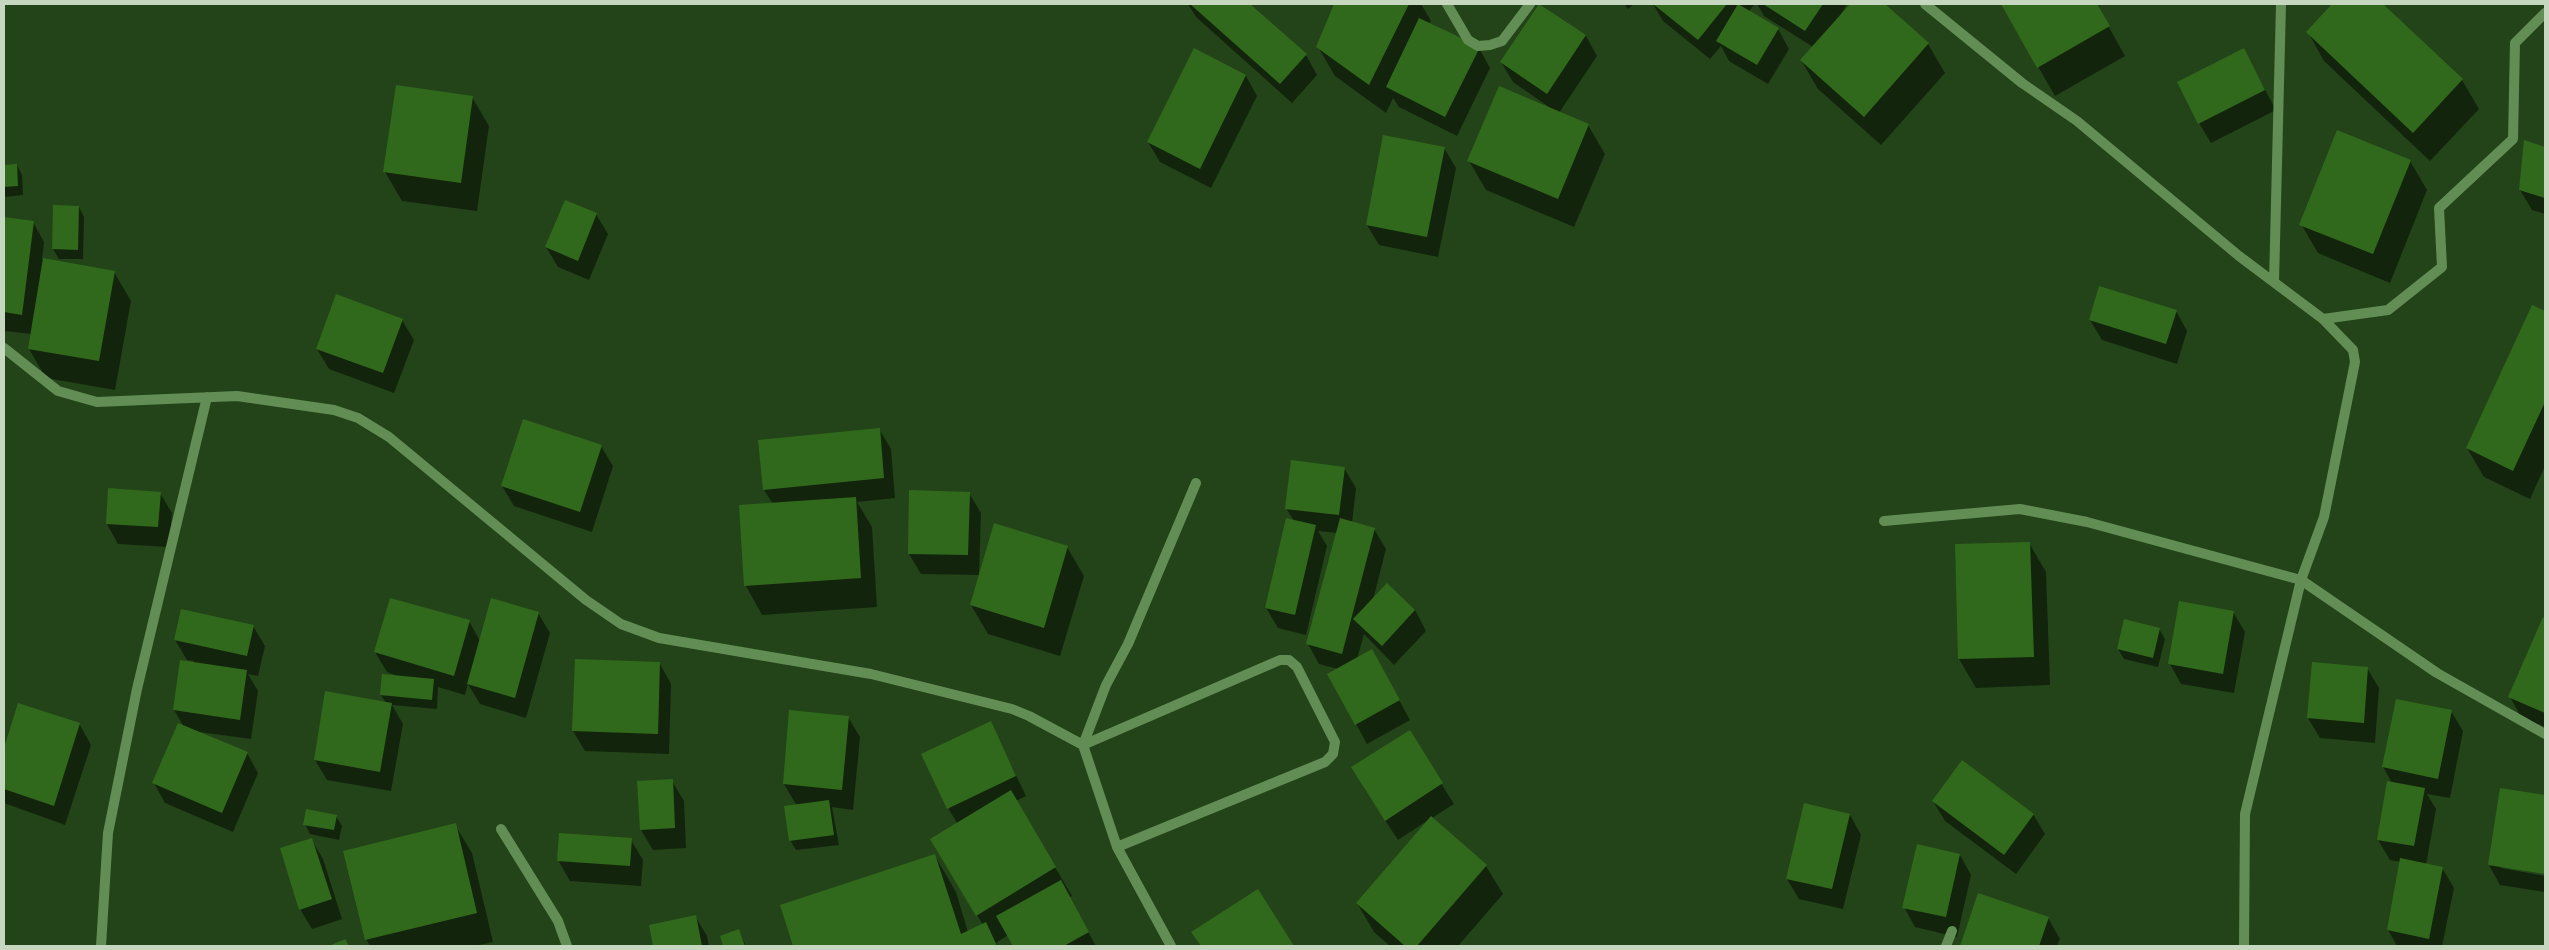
<!DOCTYPE html>
<html>
<head>
<meta charset="utf-8">
<style>
  body { margin:0 }
  #map { position:relative; width:2549px; height:950px; overflow:hidden; background:#234418; font-family:"Fira Sans Condensed",sans-serif }
  canvas { display:block }
  .frame { position:absolute; inset:0; border:5px solid #c5d8bf; pointer-events:none }
</style>
</head>
<body>
<div id="map">
<canvas width="2549" height="950"></canvas>
<div class="frame"></div>
</div>
<script>
const g = document.querySelector('canvas').getContext('2d');
g.lineJoin = 'round';
function fillPath(path, color) {
  g.fillStyle = color;
  g.fill(path, 'evenodd');
}
function toPath(rows) {
  const path = new Path2D();
  for (const r of rows) {
    path.moveTo(r[0], r[1]);
    for (let i = 2; i < r.length; i += 2) path.lineTo(r[i], r[i + 1]);
  }
  return path;
}
function strokePath(path, color, width, dash) {
  g.strokeStyle = color;
  g.lineWidth = width;
  g.lineCap = dash ? 'butt' : 'round';
  g.setLineDash(dash || []);
  g.stroke(path);
}
fillPath(toPath([
  [1188,4,1249,4,1306,55,1317,75,1292,103,1196,17],
  [1336,4,1421,4,1431,21,1429,24,1479,48,1490,68,1457,136,1399,107,1393,98,1386,113,1335,76,1318,47],
  [1624,4,1634,4,1628,9],
  [1653,4,1755,4,1749,11,1778,29,1789,49,1768,84,1729,61,1721,46,1710,59,1663,21],
  [1757,4,1847,4,1840,16,1851,4,1883,4,1928,44,1945,73,1881,145,1818,89,1801,60,1813,47,1764,16],
  [2002,4,2096,4,2125,56,2055,96],
  [2334,4,2381,4,2462,80,2479,109,2430,161,2324,61,2308,32],
  [1540,5,1586,36,1597,56,1559,113,1588,125,1605,154,1574,227,1486,190,1469,161,1549,107,1513,82,1501,62],
  [2243,49,2276,110,2211,143,2199,123],
  [1194,50,1246,76,1257,96,1211,188,1160,162,1148,142],
  [472,97,489,126,477,211,402,201,385,172],
  [2525,142,2545,149,2545,214,2532,210,2520,190],
  [1444,148,1456,168,1438,257,1379,245,1367,225],
  [2410,161,2427,190,2390,283,2318,253,2301,224],
  [17,165,22,175,23,195,4,197,4,167],
  [79,207,84,217,83,259,59,259,53,249],
  [596,214,608,234,589,280,558,267,546,247],
  [4,218,33,222,44,242,42,259,114,272,131,301,115,390,46,378,29,349,32,334,4,331],
  [2533,306,2545,312,2545,466,2530,499,2484,477,2467,448],
  [2176,311,2187,331,2177,364,2102,340,2090,320],
  [402,320,414,340,394,393,329,369,317,349],
  [879,429,891,449,895,498,857,502,872,527,877,607,762,615,746,586,740,506,773,504,764,490],
  [601,446,613,466,592,532,514,506,502,486],
  [1344,468,1356,488,1352,523,1374,529,1386,549,1373,600,1415,610,1426,631,1394,665,1364,634,1357,659,1383,671,1410,720,1367,744,1356,724,1338,669,1319,664,1308,644,1337,533,1318,531,1327,546,1306,635,1278,628,1266,608,1294,521,1286,508],
  [160,493,172,513,169,547,118,544,107,524],
  [969,493,981,513,979,575,1067,547,1084,576,1060,656,988,634,971,605,980,575,921,574,909,554],
  [2029,543,2046,572,2050,685,1976,688,1959,659],
  [2233,612,2245,632,2234,693,2181,684,2170,664],
  [538,613,550,633,526,718,480,704,468,684,465,695,438,687,437,709,392,705,403,724,391,791,327,780,315,760,386,703,381,695,395,675,387,672,375,652,469,621,480,641],
  [2544,619,2545,620,2545,727,2521,717,2510,697],
  [253,626,265,646,258,676,248,674,258,691,251,739,199,732,247,753,258,773,233,832,165,803,154,783,184,727,174,710,194,661,187,660,175,640],
  [2159,629,2165,639,2158,667,2124,659,2118,649],
  [660,664,671,684,669,754,585,751,573,731],
  [2367,668,2379,688,2375,743,2320,738,2308,718],
  [19,705,80,725,91,745,65,825,4,803,4,752],
  [2451,711,2463,731,2450,798,2427,794,2436,809,2426,865,2442,868,2454,888,2442,946,2397,946,2388,930,2401,862,2390,860,2378,840,2392,783,2383,767],
  [848,717,860,737,853,810,832,807,839,845,796,850,790,840,797,806,784,784],
  [990,722,1026,796,1016,801,1072,896,1069,898,1096,946,1014,946,1008,935,996,943,998,946,794,946,781,906,935,856,956,892,968,932,983,925,948,868,957,823,948,808],
  [1409,732,1454,804,1432,818,1486,866,1503,894,1458,946,1390,946,1374,932,1357,903,1427,821,1398,840,1364,788],
  [672,781,684,801,686,848,653,850,641,830],
  [2501,789,2545,796,2545,873,2501,866,2501,868,2545,876,2545,892,2500,885,2489,865],
  [1933,801,2033,814,2045,834,2016,874,1945,821],
  [1850,815,1861,835,1843,909,1799,899,1787,879],
  [336,816,342,826,339,840,310,834,305,824],
  [455,825,472,853,493,942,474,946,370,946,366,939],
  [311,839,323,859,342,919,312,929,300,909],
  [631,840,643,860,641,886,570,881,558,860],
  [1960,855,1971,875,1957,937,1915,927,1904,907],
  [1257,891,1293,946,1201,946,1193,932],
  [1979,894,2048,918,2060,939,2057,946,1962,946],
  [695,916,707,936,709,946,654,946,650,926],
  [739,931,746,946,725,946,721,937]
]), '#0007');
fillPath(toPath([
  [1190,4,1250,4,1307,54,1280,84],
  [1334,4,1409,4,1369,85,1316,47],
  [1539,4,1586,35,1547,94,1500,62],
  [1653,4,1727,4,1698,40],
  [1738,4,1779,28,1757,65,1716,41],
  [1763,4,1823,4,1805,31],
  [1850,4,1885,4,1929,43,1864,117,1800,60],
  [2001,4,2097,4,2110,26,2037,68],
  [2332,4,2383,4,2463,79,2413,133,2306,32],
  [1419,18,1480,47,1445,117,1386,87],
  [1194,48,1246,75,1200,169,1147,142],
  [2244,48,2265,90,2198,124,2177,82],
  [396,85,473,96,461,183,383,172],
  [1499,86,1589,124,1558,199,1467,161],
  [2337,130,2411,160,2373,254,2299,225],
  [1383,135,1445,147,1427,237,1366,225],
  [2524,140,2545,147,2545,198,2519,190],
  [17,164,18,186,4,187,4,165],
  [565,200,597,213,578,261,545,247],
  [53,205,79,206,78,250,52,249],
  [4,217,34,221,22,315,4,312],
  [43,258,115,271,99,361,28,349],
  [2099,286,2177,310,2166,344,2089,320],
  [336,294,403,319,383,373,316,349],
  [2532,305,2545,311,2545,402,2513,471,2466,448],
  [523,419,602,445,580,512,501,486],
  [880,428,884,478,763,490,758,440],
  [1291,460,1345,467,1339,515,1285,509],
  [108,488,161,492,158,527,106,524],
  [909,490,970,492,968,555,908,554],
  [856,497,861,578,744,586,739,505],
  [1286,518,1316,525,1295,615,1265,608],
  [1340,518,1375,528,1342,654,1306,644],
  [994,523,1068,546,1044,628,970,605],
  [2030,542,2034,657,1958,659,1955,544],
  [1387,583,1415,610,1382,646,1353,619],
  [390,598,470,620,454,676,374,652],
  [491,598,539,612,515,698,467,684],
  [2179,601,2234,611,2223,674,2168,664],
  [181,609,254,625,247,656,174,640],
  [2543,617,2545,618,2545,713,2508,697],
  [2124,619,2160,628,2153,658,2117,649],
  [1372,649,1400,700,1355,725,1327,674],
  [575,659,660,662,658,734,572,731],
  [180,660,247,670,240,720,173,710],
  [2312,662,2368,667,2364,723,2307,718],
  [382,674,434,679,432,700,380,695],
  [325,691,392,703,380,772,314,760],
  [2396,699,2452,710,2438,779,2382,767],
  [18,703,80,723,54,806,4,789,4,748],
  [789,710,849,716,842,790,783,784],
  [991,721,1016,776,947,809,921,754],
  [178,723,248,752,222,813,152,783],
  [1410,730,1443,783,1385,821,1351,767],
  [1962,760,2034,814,2004,855,1932,801],
  [673,779,675,828,640,830,637,781],
  [2387,781,2425,788,2414,846,2377,840],
  [2500,788,2545,795,2545,874,2488,865],
  [1011,790,1056,867,976,916,930,839],
  [829,800,834,835,789,841,784,806],
  [1804,803,1850,814,1832,889,1786,879],
  [306,809,337,815,334,830,303,825],
  [1431,816,1487,865,1417,946,1405,946,1356,903],
  [456,823,477,913,365,940,343,851],
  [559,833,632,838,630,866,557,861],
  [312,838,332,899,299,910,280,848],
  [1917,844,1960,854,1946,917,1902,908],
  [935,854,961,934,986,922,997,946,793,946,780,905],
  [2400,858,2443,867,2429,939,2387,930],
  [1061,880,1089,932,1064,946,1013,946,996,916],
  [1258,889,1294,946,1201,946,1191,932],
  [1978,893,2049,917,2039,946,1960,946],
  [696,915,702,946,653,946,649,925],
  [739,929,745,946,723,946,720,936],
  [345,939,349,946,329,946]
]), '#31691c');
strokePath(toPath([
  [1447,4,1468,40,1478,46,1490,45,1502,41,1530,4],
  [1925,4,2022,83,2077,121,2239,256,2323,319,2353,350,2355,362,2324,517,2301,580,2437,673,2545,734],
  [2274,282,2281,4],
  [2323,319,2388,310,2442,267,2439,208,2513,139,2515,43,2545,13],
  [4,348,58,391,97,402,237,396,334,410,358,418,389,437,586,600,621,624,659,638,871,674,1012,709,1029,716,1083,745,1280,660,1289,660,1297,667,1335,742,1333,754,1325,762,1117,847],
  [1884,521,2020,509,2087,522,2301,580,2245,814,2244,946],
  [501,829,558,921,567,946],
  [101,946,108,833,137,689,207,397],
  [1171,946,1117,847,1083,745,1106,685,1128,644,1196,483],
  [1946,946,1952,931]
]), '#628e55', 10);
</script>
</body>
</html>
